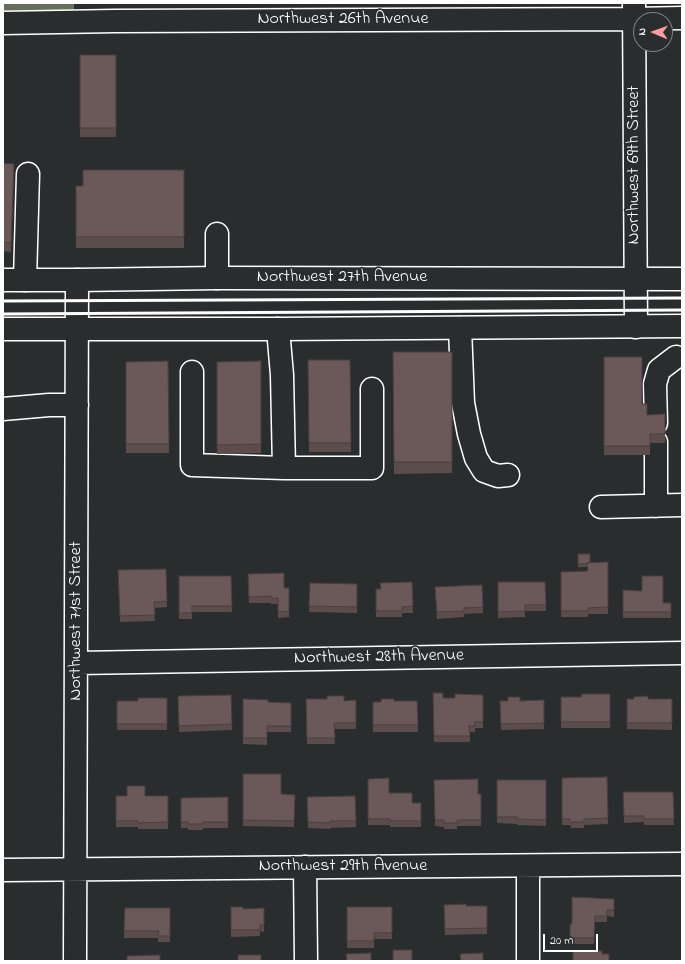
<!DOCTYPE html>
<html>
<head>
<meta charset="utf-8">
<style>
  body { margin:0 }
  #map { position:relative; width:685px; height:964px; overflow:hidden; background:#2a2d2e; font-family:"Indie Flower",sans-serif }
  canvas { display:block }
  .frame { position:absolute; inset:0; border:4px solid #fff; pointer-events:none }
  .north { position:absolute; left:633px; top:12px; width:40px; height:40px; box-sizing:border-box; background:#2a2d2e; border:1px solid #7f8182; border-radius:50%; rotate:272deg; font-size:11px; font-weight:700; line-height:16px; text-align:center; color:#fff }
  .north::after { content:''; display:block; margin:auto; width:14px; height:18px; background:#ff9aa2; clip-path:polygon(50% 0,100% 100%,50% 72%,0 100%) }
  .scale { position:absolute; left:543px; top:934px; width:55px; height:18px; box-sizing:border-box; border:2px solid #fff; border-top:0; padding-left:5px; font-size:12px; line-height:14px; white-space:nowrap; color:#fff; -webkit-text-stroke:3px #2a2d2e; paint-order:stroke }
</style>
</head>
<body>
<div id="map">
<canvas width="685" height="964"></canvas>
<div class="frame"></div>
<div class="north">N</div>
<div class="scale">20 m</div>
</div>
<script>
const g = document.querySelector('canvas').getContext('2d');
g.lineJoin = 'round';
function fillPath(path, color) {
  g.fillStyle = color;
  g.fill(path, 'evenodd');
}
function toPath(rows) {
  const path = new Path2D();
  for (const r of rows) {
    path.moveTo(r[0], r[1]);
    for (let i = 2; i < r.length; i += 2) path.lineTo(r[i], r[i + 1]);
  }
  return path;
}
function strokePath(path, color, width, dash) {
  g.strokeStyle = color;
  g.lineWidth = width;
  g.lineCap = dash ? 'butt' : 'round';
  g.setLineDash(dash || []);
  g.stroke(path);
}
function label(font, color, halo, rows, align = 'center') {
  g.font = font + ' "Indie Flower",sans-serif';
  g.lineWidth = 3.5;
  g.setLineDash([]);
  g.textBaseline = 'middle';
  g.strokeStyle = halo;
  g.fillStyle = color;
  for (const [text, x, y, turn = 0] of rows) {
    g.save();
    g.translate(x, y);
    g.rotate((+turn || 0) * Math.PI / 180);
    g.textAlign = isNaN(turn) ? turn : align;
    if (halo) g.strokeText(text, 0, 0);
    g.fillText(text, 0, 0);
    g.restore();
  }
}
fillPath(toPath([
  [3,3,74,3,74,16,3,15]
]), '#636f56');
const minor = toPath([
  [634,3,636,327],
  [3,23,115,21,634,19,682,18],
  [217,278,217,234],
  [25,280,28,174],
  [460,328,463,403,469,434,476,458,484,471,498,476,508,475],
  [278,329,282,375,284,468,372,468,372,389],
  [192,372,192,465,284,468],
  [3,409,49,405,77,405],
  [656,423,655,384,659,370,676,357],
  [656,442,656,506],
  [601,507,682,505],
  [77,663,682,653],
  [528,866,528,961],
  [305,867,306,961],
  [3,870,682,864],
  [75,961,77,280]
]);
const major = toPath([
  [3,280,77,280,217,278,682,279],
  [3,329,278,329,682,326]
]);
strokePath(minor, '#fff', 25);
strokePath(major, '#fff', 25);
strokePath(minor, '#2a2d2e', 22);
strokePath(major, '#2a2d2e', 22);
strokePath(toPath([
  [3,301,682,298],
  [3,314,682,310]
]), '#fff', 3);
fillPath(toPath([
  [80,55,116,55,116,137,80,137],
  [3,163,14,173,11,252,3,251],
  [184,170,184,248,76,248,76,186,83,186],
  [393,352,452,352,452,473,394,474],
  [604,357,642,404,647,415,665,414,665,443,650,443,650,455,604,455],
  [308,360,350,360,351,452,309,452],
  [168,361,169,453,126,453,126,362],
  [261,361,261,453,217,454,217,362],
  [578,554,590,562,608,562,608,614,588,614,588,617,561,617,561,572,587,571,587,567,578,567],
  [166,569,167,607,154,608,155,621,120,622,118,570],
  [248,574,284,588,289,588,289,617,278,618,278,604,271,604,271,603,249,603],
  [179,576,231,576,232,612,192,612,192,619,179,619],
  [412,582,413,613,402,613,402,617,376,617,376,589,380,589],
  [498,582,545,582,546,611,525,611,525,617,498,618],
  [310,583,357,584,357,613,309,612],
  [623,590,663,603,671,603,671,618,623,618],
  [435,593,483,607,483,613,464,614,464,617,437,619],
  [433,693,443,698,455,698,483,695,483,728,475,728,475,732,470,732,470,742,434,742],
  [610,694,610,728,561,728,561,697,581,697],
  [231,695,232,730,179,732,178,696],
  [167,698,167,730,117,730,117,701,138,701],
  [243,699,268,702,291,703,291,732,267,732,267,745,243,744],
  [306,699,344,701,356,700,356,729,334,729,335,744,307,744],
  [627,699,672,699,672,730,627,729],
  [544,700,544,729,501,730,500,701],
  [417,701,418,732,373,732,373,702],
  [243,774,281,794,295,795,294,827,243,826],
  [607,777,608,824,584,825,584,828,571,828,570,825,562,825,562,778],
  [368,779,389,793,412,803,421,803,421,827,390,827,390,825,368,825],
  [434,780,478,794,481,794,481,826,457,826,457,829,444,829,444,827,435,826],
  [497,780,546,780,546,826,517,825,517,824,497,823],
  [623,792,673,792,674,825,644,825,644,822,624,823],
  [116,796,168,796,168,829,138,829,138,827,116,827],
  [355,796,356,827,330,828,330,829,308,828,307,797],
  [228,797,228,828,203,828,203,830,188,830,188,828,181,828,181,798],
  [614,899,614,917,607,916,607,922,595,922,594,944,570,944,570,924,572,924],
  [444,905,466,906,487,906,487,934,445,935],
  [231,907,243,909,264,908,264,932,260,931,260,936,231,937],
  [347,907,392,907,392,939,374,939,374,948,347,948],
  [125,908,170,908,170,942,158,942,158,938,124,938]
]), '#5c4d4d');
const building = toPath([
  [80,55,116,55,116,128,80,128,80,55],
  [3,163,14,164,11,243,3,242,3,163],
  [83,170,184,170,184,237,76,237,76,186,83,186,83,170],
  [393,352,452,352,452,462,394,462,393,352],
  [604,357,642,357,642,404,647,404,647,415,665,414,665,434,650,434,650,446,604,446,604,357],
  [308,360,350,360,351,443,309,443,308,360],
  [168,361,169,444,126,444,126,362,168,361],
  [261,361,261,444,217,445,217,362,261,361],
  [578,554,590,554,590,562,587,563,587,564,578,564,578,554],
  [608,562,608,607,588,608,588,611,561,611,561,572,588,571,587,563,608,562],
  [166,569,167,601,154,602,155,615,120,616,118,570,166,569],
  [284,573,284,588,289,588,289,611,278,612,278,598,271,598,271,596,249,597,248,574,284,573],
  [179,576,231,576,232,606,192,606,192,613,179,613,179,576],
  [642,576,663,576,663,603,671,603,671,612,623,612,623,590,642,591,642,576],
  [412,582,413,606,402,607,402,611,376,611,376,589,381,589,380,583,412,582],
  [498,582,545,582,546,605,525,605,525,611,498,612,498,582],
  [310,583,357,584,357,607,309,606,310,583],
  [482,585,483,607,464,608,464,611,437,612,435,587,482,585],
  [433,693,443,693,443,698,455,698,455,694,483,695,483,722,474,722,475,726,469,726,470,736,434,736,433,693],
  [582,694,610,694,610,722,561,722,561,697,581,697,582,694],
  [231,695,232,724,179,726,178,696,231,695],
  [327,696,344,696,344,701,356,700,356,723,334,723,335,738,307,738,306,699,327,699,327,696],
  [648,696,648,699,672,699,672,723,627,723,627,699,634,699,634,697,648,696],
  [508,697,520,697,520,701,544,700,544,723,501,724,500,701,508,701,508,697],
  [138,698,167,698,167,724,117,724,117,701,138,701,138,698],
  [243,699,268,700,268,702,291,703,291,726,267,726,267,738,243,738,243,699],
  [381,699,394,699,394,701,417,701,418,725,373,725,373,702,381,702,381,699],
  [243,774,281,774,281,794,295,795,294,821,243,820,243,774],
  [607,777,608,818,584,819,584,822,571,822,570,819,562,819,562,778,607,777],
  [389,778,389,793,412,793,412,803,421,803,421,821,390,821,390,819,368,819,368,779,389,778],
  [478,779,478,794,481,794,481,820,457,820,457,823,444,823,444,820,435,820,434,780,478,779],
  [497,780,546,780,546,820,517,819,517,817,497,817,497,780],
  [127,786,145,786,145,796,168,796,168,822,138,823,138,821,116,821,116,796,127,796,127,786],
  [623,792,673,792,674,819,644,819,644,816,624,816,623,792],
  [355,796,356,821,330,821,330,823,308,822,307,797,355,796],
  [228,797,228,822,203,822,203,824,188,824,188,822,181,822,181,798,228,797],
  [572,897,614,899,614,910,607,910,607,916,595,916,594,938,570,938,570,924,572,924,572,897],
  [466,904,466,906,487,906,487,928,445,929,444,905,466,904],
  [231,907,243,907,243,909,264,908,264,925,260,925,260,930,231,930,231,907],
  [347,907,392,907,392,933,374,933,374,941,347,941,347,907],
  [125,908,170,908,170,936,158,936,159,931,124,931,125,908],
  [393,950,412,950,412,961,393,961,393,950],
  [573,950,602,951,602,954,609,954,609,961,573,961,573,950],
  [371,953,371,961,347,961,346,954,371,953],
  [483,953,483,961,461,961,460,954,483,953],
  [160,955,160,961,127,961,127,956,160,955],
  [238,955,261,955,261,961,238,961,238,955]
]);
fillPath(building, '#6b5959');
strokePath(building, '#4b3e3e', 1);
label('18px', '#fff', '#2a2d2e', [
  ["Northwest 26th Avenue",343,20],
  ["Northwest 69th Street",635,165,-90],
  ["Northwest 27th Avenue",342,278],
  ["Northwest 71st Street",77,621,-90],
  ["Northwest 28th Avenue",379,658,-1],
  ["Northwest 29th Avenue",343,867]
]);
</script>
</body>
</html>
